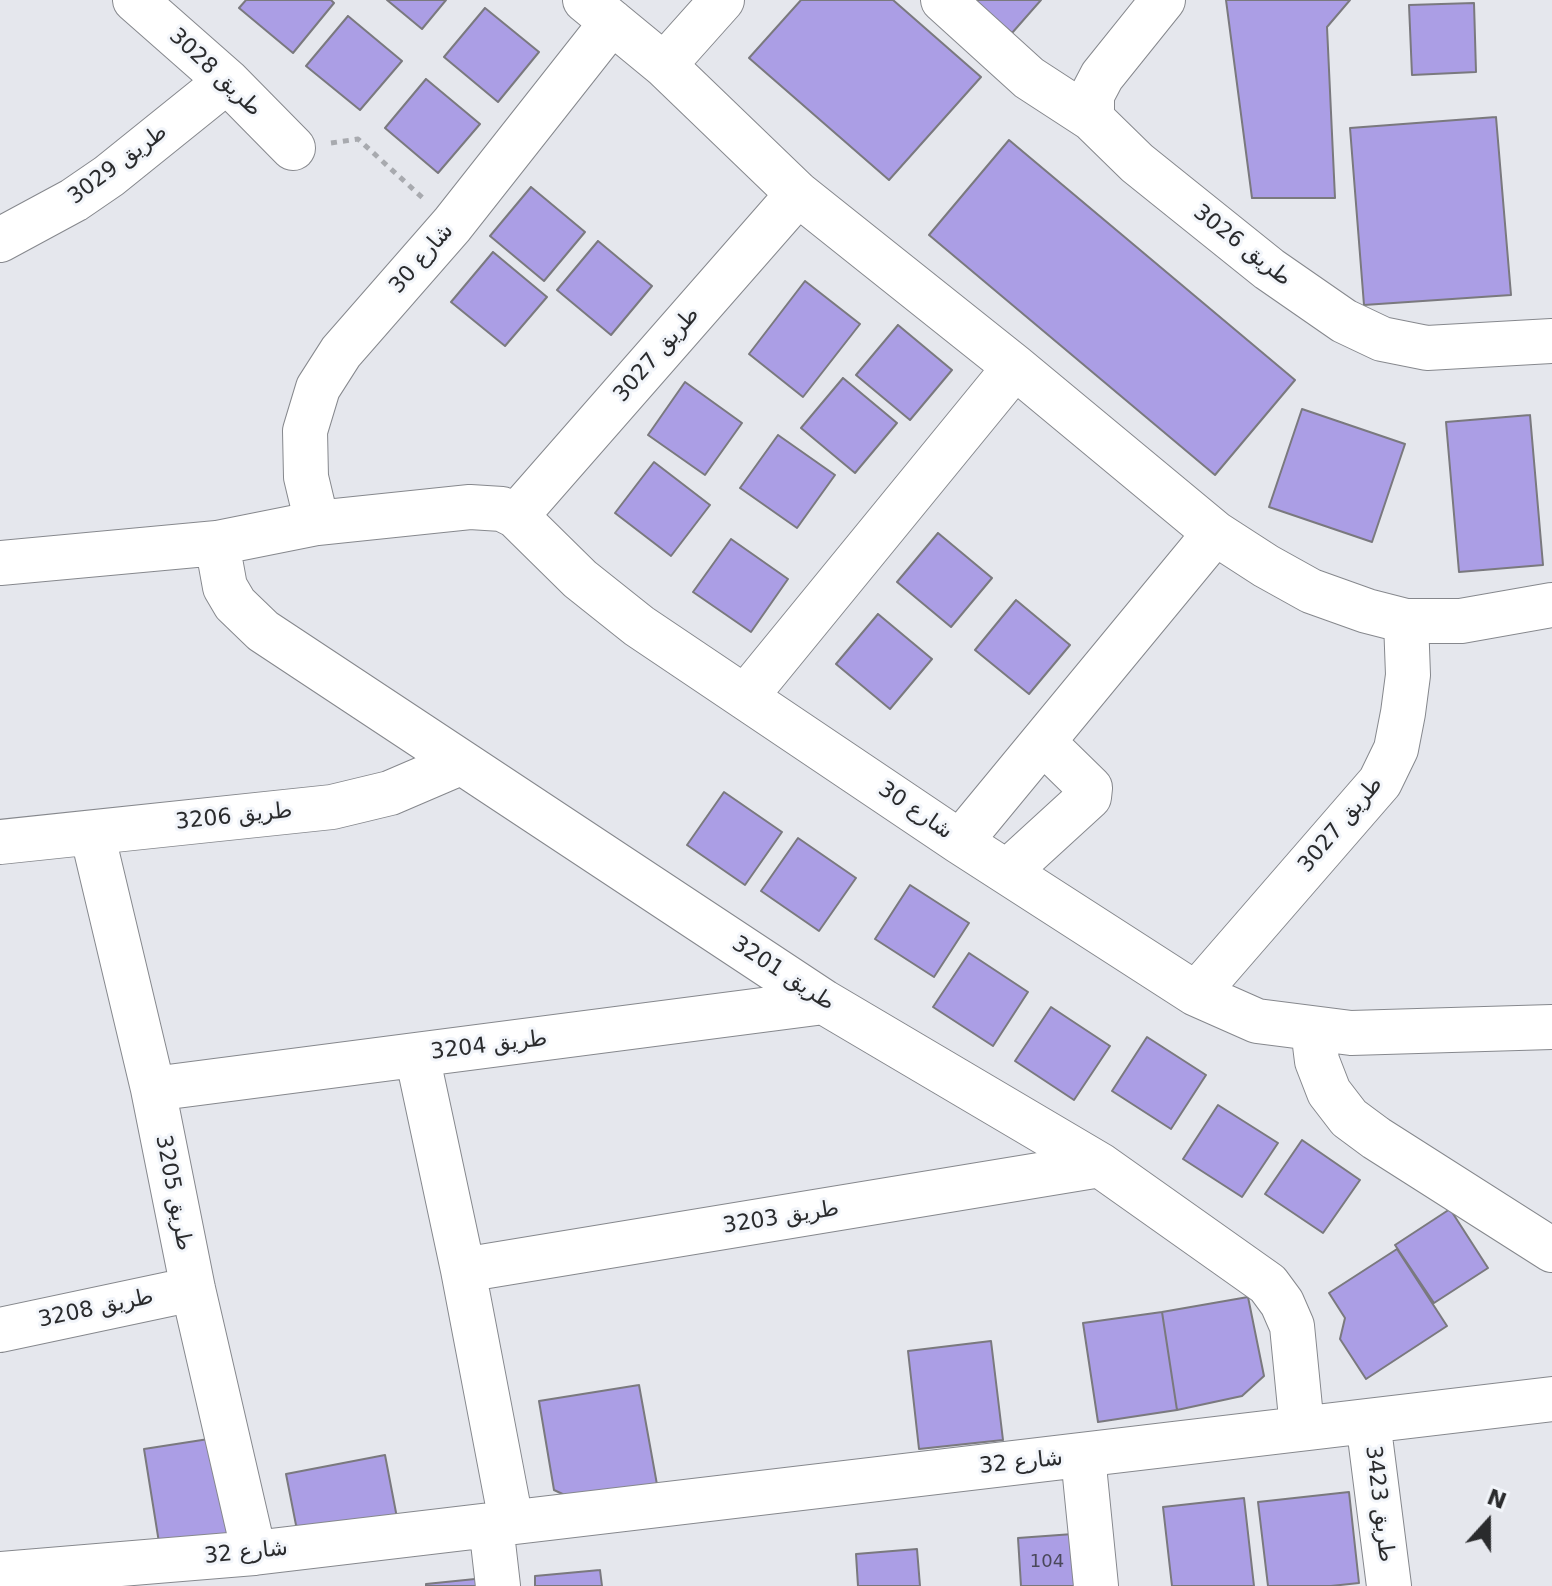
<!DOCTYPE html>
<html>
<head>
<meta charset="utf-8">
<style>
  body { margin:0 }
  #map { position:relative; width:1552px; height:1586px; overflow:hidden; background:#e5e7ed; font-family:"DejaVu Sans",sans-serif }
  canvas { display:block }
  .north { position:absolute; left:1448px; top:1482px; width:80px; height:80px; -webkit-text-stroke:6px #f2f5fa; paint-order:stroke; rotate:21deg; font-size:22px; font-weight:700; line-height:32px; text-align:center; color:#2a2b2d }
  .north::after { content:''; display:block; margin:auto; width:28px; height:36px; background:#2a2b2d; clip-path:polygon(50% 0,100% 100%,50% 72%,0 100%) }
</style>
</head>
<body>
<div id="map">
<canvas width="1552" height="1586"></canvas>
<div class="north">N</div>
</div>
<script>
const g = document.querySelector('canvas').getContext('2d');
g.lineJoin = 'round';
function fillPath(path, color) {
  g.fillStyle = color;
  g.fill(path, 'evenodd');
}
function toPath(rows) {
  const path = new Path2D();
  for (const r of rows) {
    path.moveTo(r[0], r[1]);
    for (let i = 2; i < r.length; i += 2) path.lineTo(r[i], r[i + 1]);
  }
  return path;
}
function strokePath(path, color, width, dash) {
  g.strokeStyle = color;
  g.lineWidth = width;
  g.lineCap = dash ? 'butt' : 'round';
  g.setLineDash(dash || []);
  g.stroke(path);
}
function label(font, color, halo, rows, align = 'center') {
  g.font = font + ' "DejaVu Sans",Vazirmatn,sans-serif';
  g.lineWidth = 6;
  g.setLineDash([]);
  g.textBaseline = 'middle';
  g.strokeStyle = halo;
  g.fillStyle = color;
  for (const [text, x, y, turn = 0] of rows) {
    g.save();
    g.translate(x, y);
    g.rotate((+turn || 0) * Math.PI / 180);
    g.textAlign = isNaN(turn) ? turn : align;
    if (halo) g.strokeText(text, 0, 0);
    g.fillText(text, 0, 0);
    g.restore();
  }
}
const building = toPath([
  [246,0,331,0,334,3,293,53,239,8,246,0],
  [387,0,446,0,422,29,387,0],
  [801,0,893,0,981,77,889,180,749,58,801,0],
  [974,0,1041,0,1012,33,974,0],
  [1226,0,1350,0,1327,27,1335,198,1252,198,1226,0],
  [1474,3,1476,72,1412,75,1409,5,1474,3],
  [485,8,539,52,498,102,444,57,485,8],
  [348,16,402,61,360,110,306,66,348,16],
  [426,79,480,124,438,173,385,128,426,79],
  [1496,117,1511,295,1364,305,1350,128,1496,117],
  [1009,140,1295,380,1215,475,929,235,1009,140],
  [531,187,585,232,544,281,490,236,531,187],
  [598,241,652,286,611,335,557,290,598,241],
  [493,252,547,297,505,346,451,302,493,252],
  [805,281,860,324,803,397,749,354,805,281],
  [898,325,952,370,910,420,856,375,898,325],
  [843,378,897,423,855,473,801,428,843,378],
  [685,382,742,423,705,475,648,435,685,382],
  [1302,409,1405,444,1372,542,1269,507,1302,409],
  [1530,415,1543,565,1459,572,1446,422,1530,415],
  [778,435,835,475,797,528,740,488,778,435],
  [654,462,710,505,671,556,615,513,654,462],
  [938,533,992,578,951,627,897,582,938,533],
  [731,539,788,579,751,632,693,592,731,539],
  [1016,600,1070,645,1029,694,975,650,1016,600],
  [878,614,932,659,890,709,836,664,878,614],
  [724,792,782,832,745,885,687,845,724,792],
  [798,838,856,878,819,931,761,891,798,838],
  [910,885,969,923,934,977,875,939,910,885],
  [969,953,1028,992,993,1046,933,1007,969,953],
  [1051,1007,1110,1046,1074,1100,1015,1061,1051,1007],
  [1147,1037,1206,1075,1171,1129,1112,1091,1147,1037],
  [1218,1105,1278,1143,1242,1197,1183,1159,1218,1105],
  [1302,1140,1360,1180,1323,1233,1265,1194,1302,1140],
  [1450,1209,1488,1268,1434,1303,1395,1245,1450,1209],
  [1397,1249,1447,1326,1366,1379,1340,1339,1345,1318,1329,1293,1397,1249],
  [1248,1297,1264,1376,1242,1396,1177,1410,1162,1312,1248,1297],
  [1162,1312,1177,1410,1098,1422,1083,1323,1162,1312],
  [991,1341,1003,1440,919,1449,908,1351,991,1341],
  [639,1385,658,1490,584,1504,554,1490,539,1401,639,1385],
  [215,1438,231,1545,161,1555,144,1449,215,1438],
  [385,1455,398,1523,319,1538,296,1525,286,1474,385,1455],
  [1349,1492,1359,1583,1331,1586,1268,1586,1258,1502,1349,1492],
  [1244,1498,1254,1586,1172,1586,1163,1507,1244,1498],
  [1073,1534,1076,1586,1021,1586,1018,1538,1073,1534],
  [917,1549,920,1586,858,1586,856,1554,917,1549],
  [600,1570,602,1586,535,1586,535,1576,600,1570],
  [485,1578,485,1586,426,1586,426,1584,485,1578]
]);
fillPath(building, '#ab9ee5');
strokePath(building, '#7a797e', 2);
const minor = toPath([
  [135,0,227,81,293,148],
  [585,0,664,65,798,194,1015,367,1215,533,1266,566,1311,591,1367,611,1406,621,1461,621,1552,605],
  [943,0,1029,78,1092,119],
  [1163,0,1102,76,1092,95,1092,119,1137,163,1269,269,1344,321,1382,339,1427,348,1552,341],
  [664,65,722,0],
  [0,240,74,200,109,176,227,81],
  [516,516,798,194],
  [317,523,306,477,305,431,318,388,341,352,452,225,612,22],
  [217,543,225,587,235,604,263,631,824,1002,1100,1165,1268,1284,1282,1303,1292,1326,1302,1428],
  [0,563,217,543,317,523,470,507,502,509,516,516,580,579,639,626,960,842,1196,994,1257,1021,1351,1033,1552,1027],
  [746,696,1015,367],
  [92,833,153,1089,193,1289,254,1553],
  [0,842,332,807,390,793,460,763],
  [960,842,1215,533],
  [1007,872,1089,797,1090,788,1043,742],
  [1196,994,1380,782,1396,749,1403,713,1408,675,1406,621],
  [1313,1029,1317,1061,1329,1092,1349,1118,1376,1138,1552,1250],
  [417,1055,463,1270,511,1521],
  [153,1089,824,1002],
  [463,1270,1100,1165],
  [0,1330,193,1289],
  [1368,1421,1389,1586],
  [1083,1456,1096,1586],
  [491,1525,498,1586],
  [0,1574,254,1553,1552,1399]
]);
strokePath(minor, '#86888d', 46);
strokePath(toPath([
  [331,143,358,139,425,200]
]), '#a8aaaf', 5, [6, 6]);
strokePath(minor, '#fff', 44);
label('18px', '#4a485b', null, [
  ["104",1047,1562]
]);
label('22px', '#2a2b2d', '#f2f5fa', [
  ["طريق 3028",215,73,43],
  ["طريق 3029",118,165,-37],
  ["طريق 3026",1242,246,38],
  ["شارع 30",422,259,-49],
  ["طريق 3027",657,355,-49],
  ["شارع 30",915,811,34],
  ["طريق 3206",234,817,-6],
  ["طريق 3027",1341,825,-50],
  ["طريق 3201",783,974,33],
  ["طريق 3204",489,1046,-7],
  ["طريق 3205",173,1193,79],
  ["طريق 3203",781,1218,-9],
  ["طريق 3208",96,1309,-12],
  ["شارع 32",1021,1463,-6],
  ["طريق 3423",1379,1504,83],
  ["شارع 32",246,1553,-6]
]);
</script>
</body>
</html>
